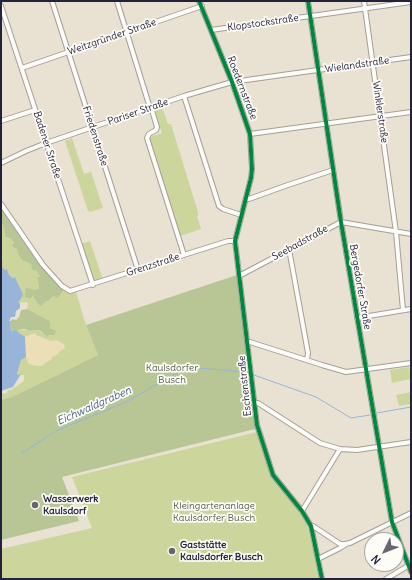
<!DOCTYPE html>
<html>
<head>
<meta charset="utf-8">
<style>
  body { margin:0 }
  #map { position:relative; width:412px; height:580px; overflow:hidden; background:#e9e2d3; font-family:Delius,sans-serif }
  canvas { display:block }
  .frame { position:absolute; inset:0; border:2px solid #22223b; pointer-events:none }
  .north { position:absolute; left:364px; top:532px; width:40px; height:40px; box-sizing:border-box; background:#fdfcf7; border:1px solid #a5a5ac; border-radius:50%; rotate:227deg; font-size:11px; font-weight:700; line-height:16px; text-align:center; color:#22223b }
  .north::after { content:''; display:block; margin:auto; width:14px; height:18px; background:#686570; clip-path:polygon(50% 0,100% 100%,50% 72%,0 100%) }
</style>
</head>
<body>
<div id="map">
<canvas width="412" height="580"></canvas>
<div class="frame"></div>
<div class="north">N</div>
</div>
<script>
const g = document.querySelector('canvas').getContext('2d');
g.lineJoin = 'round';
function fillPath(path, color) {
  g.fillStyle = color;
  g.fill(path, 'evenodd');
}
function toPath(rows) {
  const path = new Path2D();
  for (const r of rows) {
    path.moveTo(r[0], r[1]);
    for (let i = 2; i < r.length; i += 2) path.lineTo(r[i], r[i + 1]);
  }
  return path;
}
function strokePath(path, color, width, dash) {
  g.strokeStyle = color;
  g.lineWidth = width;
  g.lineCap = dash ? 'butt' : 'round';
  g.setLineDash(dash || []);
  g.stroke(path);
}
function label(font, color, halo, rows, align = 'center') {
  g.font = font + ' Delius,sans-serif';
  g.lineWidth = 3.5;
  g.setLineDash([]);
  g.textBaseline = 'middle';
  g.strokeStyle = halo;
  g.fillStyle = color;
  for (const [text, x, y, turn = 0] of rows) {
    g.save();
    g.translate(x, y);
    g.rotate((+turn || 0) * Math.PI / 180);
    g.textAlign = isNaN(turn) ? turn : align;
    if (halo) g.strokeText(text, 0, 0);
    g.fillText(text, 0, 0);
    g.restore();
  }
}
fillPath(toPath([
  [162,107,168,124,171,124,198,212,198,216,197,216,201,229,180,236,149,139,150,137,162,133,154,112,156,109],
  [72,138,84,174,91,172,103,208,90,212,88,211,65,141],
  [1,221,5,232,6,238,11,239,18,251,31,264,32,270,37,271,39,274,40,277,37,277,39,288,35,290,32,290,33,295,45,302,48,301,54,296,57,299,64,290,69,293,76,292,86,325,98,355,12,397,1,400,1,394,7,393,8,390,11,390,24,381,24,375,18,375,17,374,21,360,26,357,32,365,42,366,52,357,58,354,50,341,36,335,35,333,25,337,17,332,20,329,29,331,37,330,42,332,47,337,50,321,27,309,28,304,27,302,18,303,20,299,21,289,15,277,13,278,9,275,7,270,5,270,1,266,1,258,3,258,1,251],
  [90,241,103,280,94,282,81,244],
  [409,367,411,379,392,383,390,370],
  [411,392,411,404,399,406,396,395],
  [257,432,270,474,294,503,307,525,321,579,1,579,1,549,92,528,72,477]
]), '#ccd59c');
fillPath(toPath([
  [1,207,31,250,64,290,57,299,54,296,48,301,45,302,41,306,37,303,33,295,30,299,25,297,26,288,35,290,39,288,37,277,40,277,37,271,32,270,31,264,22,260,18,254,17,249,13,247,12,244,14,243,11,239,5,237,5,232,1,221],
  [237,275,255,429,62,477,79,521,1,540,1,400,12,397,98,355,86,325],
  [27,309,50,321,50,328,56,331,54,335,48,335,47,337,41,331,37,330,29,331,25,329,20,329,17,332,15,330,13,331,10,328,11,321,12,319,16,320,19,317,21,310]
]), '#b8c695');
fillPath(toPath([
  [35,333,36,335,50,341,57,340,64,344,65,348,60,351,58,354,52,357,51,360,46,362,42,366,32,365,28,363,26,357,25,337]
]), '#ecdeb6');
fillPath(toPath([
  [1,266,5,270,7,269,9,275,13,278,15,277,22,292,23,295,18,303,20,303,20,308,16,311,15,317,11,317,9,321,11,321,10,328,12,331,15,330,25,337,26,357,21,360,17,374,18,375,21,374,13,387,1,391,1,328,2,325,1,322]
]), '#96b5d9');
strokePath(toPath([
  [254,375,316,397,351,418,370,415],
  [377,413,411,407],
  [22,453,58,430,124,403,188,367,245,372]
]), '#96b5d9', 1);
const minor = toPath([
  [52,1,138,270],
  [117,1,150,108],
  [199,1,232,82,250,134,252,169,251,178,235,241,257,425,273,475,302,511,311,526,322,579],
  [308,1,341,222,392,522,411,572],
  [364,1,396,232,403,310],
  [1,6,93,285],
  [211,30,411,2],
  [22,68,202,6],
  [184,96,219,206,223,209,241,215],
  [151,107,157,127,156,130,149,134,147,138,184,255],
  [1,121,35,110],
  [250,134,411,112],
  [1,163,26,151,46,143,184,96,232,82,411,57],
  [246,198,249,199,285,186,333,170],
  [1,204,43,265,62,286,70,291,228,241,235,241],
  [289,249,308,353,307,360],
  [239,276,341,222,411,234],
  [357,318,411,309],
  [248,343,250,342,322,365,346,372,411,363],
  [255,403,258,403,320,443,340,449,357,450,411,442],
  [302,511,340,449],
  [311,526,313,526,340,544,345,544,350,543,411,513],
  [318,559,340,548,345,545],
  [386,579,411,564]
]);
strokePath(minor, '#a39f9a', 6);
strokePath(minor, '#fcfbf8', 4);
strokePath(toPath([
  [199,1,232,82,250,134,252,169,251,178,235,241,257,425,273,475,302,511,311,526,322,579],
  [308,1,341,222,392,522,411,572]
]), '#00873e', 4);
for (const [x, y, r, color] of [
  [35,505,4,"#686570"],
  [172,551,4,"#686570"]
]) {
  const dot = new Path2D();
  dot.arc(x, y, r, 0, 2 * Math.PI);
  g.fillStyle = color;
  g.fill(dot);
  strokePath(dot, '#fdfcf7', 1.5);
}
label('10px', '#22223b', '#fdfcf7', [
  ["Klopstockstraße",263,23,-8],
  ["Weitzgründer Straße",112,37,-19],
  ["Wielandstraße",357,65,-8],
  ["Roedernstraße",242,88,69],
  ["Pariser Straße",138,112,-19],
  ["Winklerstraße",380,112,82],
  ["Friedenstraße",95,136,72],
  ["Badener Straße",47,145,72],
  ["Seebadstraße",300,243,-29],
  ["Grenzstraße",153,265,-18],
  ["Bergedorfer Straße",360,287,80],
  ["Eschenstraße",245,386,-96]
]);
label('10px', '#555d4d', '#fdfcf7', [
  ["Kaulsdorfer",172,368],
  ["Busch",172,380],
  ["Kleingartenanlage",214,506],
  ["Kaulsdorfer Busch",214,518]
]);
label('bold 10px', '#22223b', '#fdfcf7', [
  ["Wasserwerk",43,499],
  ["Kaulsdorf",43,511],
  ["Gaststätte",180,545],
  ["Kaulsdorfer Busch",180,557]
], 'left');
label('italic 11px', '#465c83', '#fdfcf7', [
  ["Eichwaldgraben",94,406,-24]
]);
</script>
</body>
</html>
